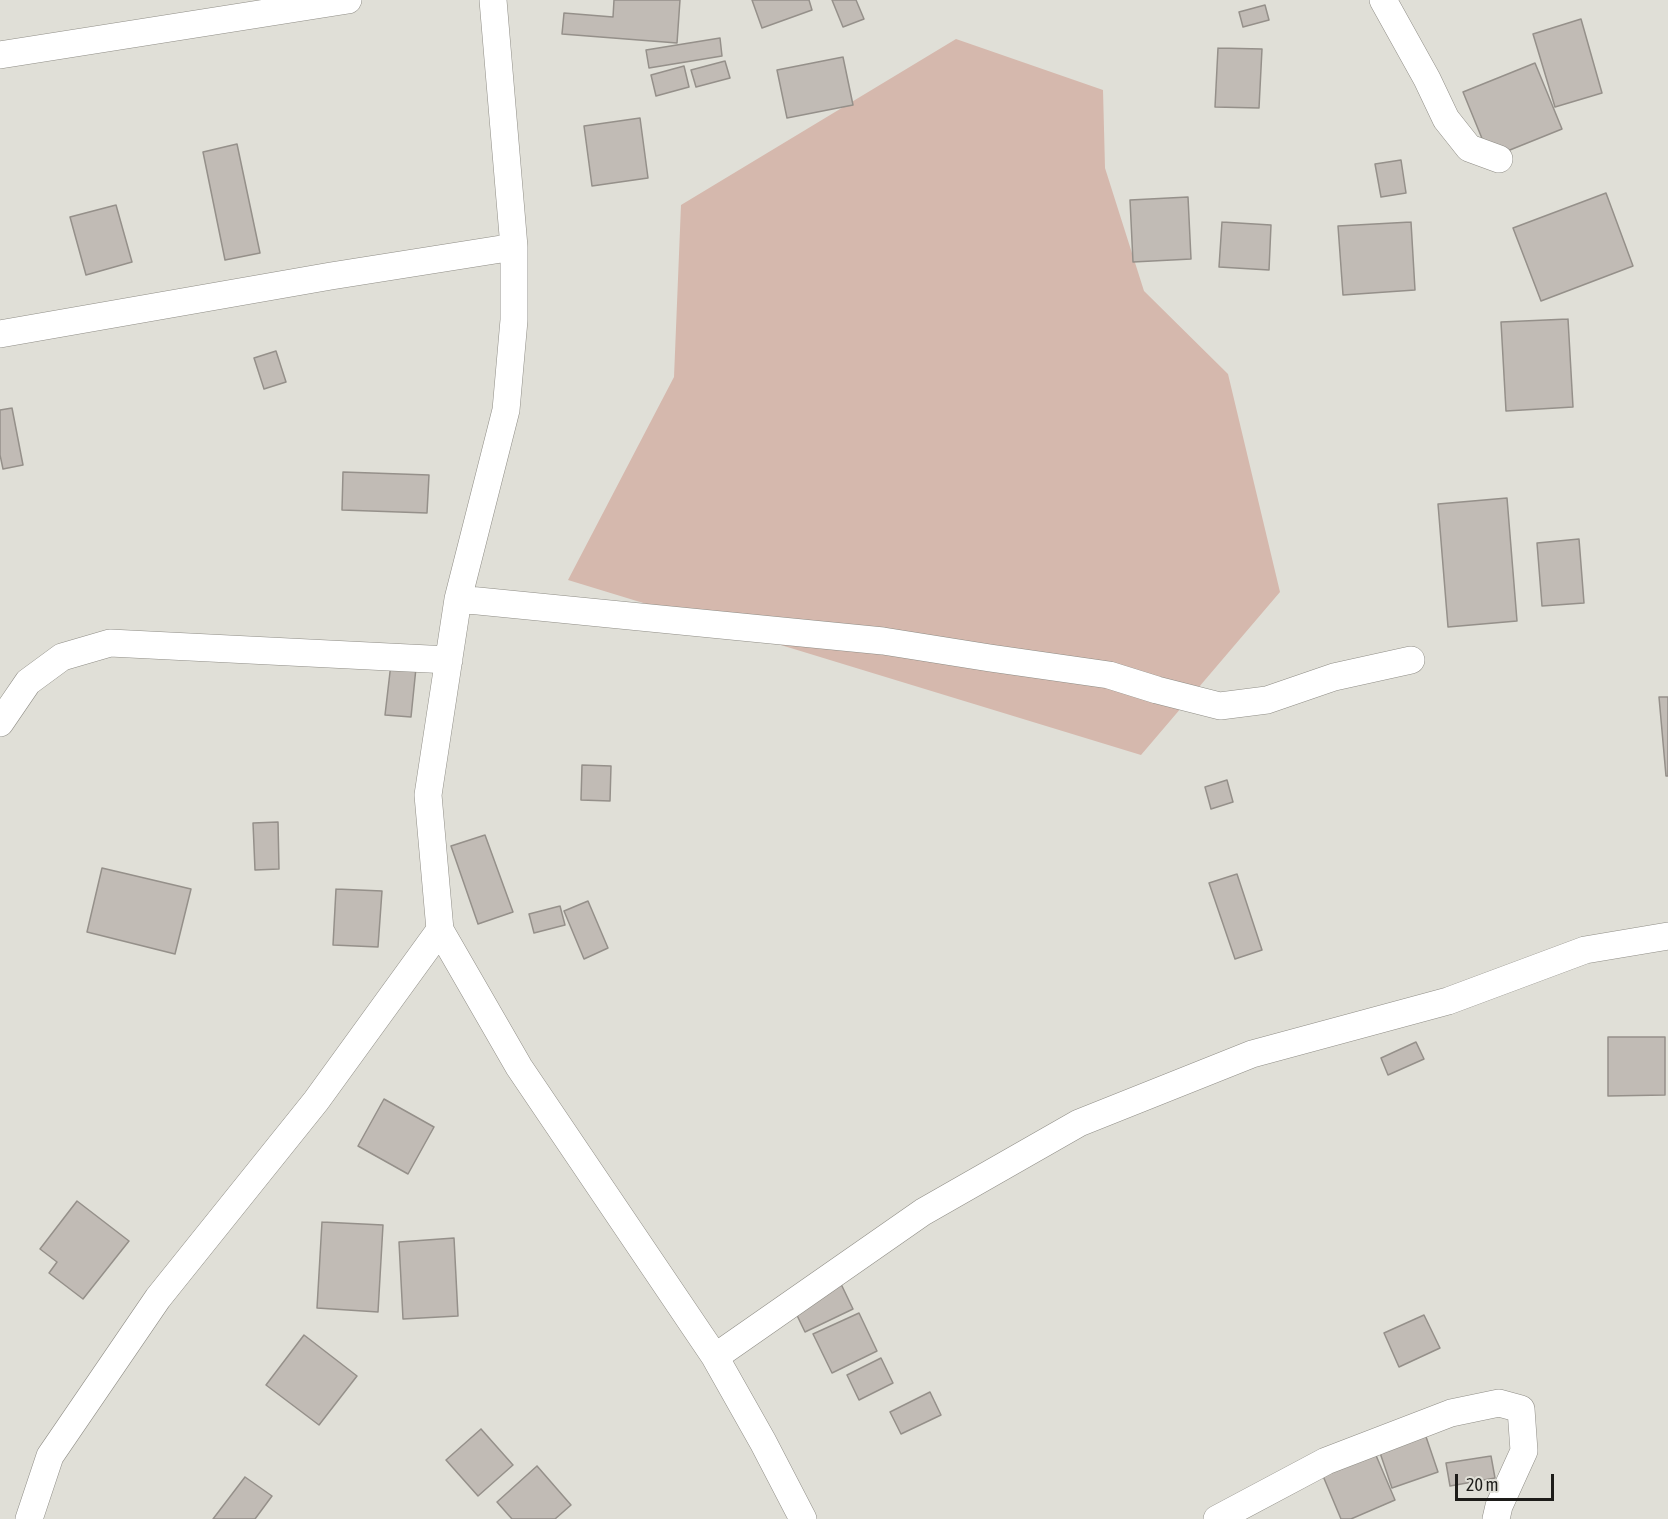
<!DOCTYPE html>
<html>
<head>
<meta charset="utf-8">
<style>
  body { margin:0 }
  #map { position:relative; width:1668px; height:1519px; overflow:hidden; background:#e0dfd7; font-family:"Asap Condensed",sans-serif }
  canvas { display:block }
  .scale { position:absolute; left:1455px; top:1474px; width:99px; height:27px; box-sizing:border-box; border:3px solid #1d1c19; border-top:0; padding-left:8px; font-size:18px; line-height:21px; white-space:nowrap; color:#1d1c19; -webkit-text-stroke:4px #e0dfd7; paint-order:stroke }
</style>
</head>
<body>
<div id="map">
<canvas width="1668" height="1519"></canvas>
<div class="scale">20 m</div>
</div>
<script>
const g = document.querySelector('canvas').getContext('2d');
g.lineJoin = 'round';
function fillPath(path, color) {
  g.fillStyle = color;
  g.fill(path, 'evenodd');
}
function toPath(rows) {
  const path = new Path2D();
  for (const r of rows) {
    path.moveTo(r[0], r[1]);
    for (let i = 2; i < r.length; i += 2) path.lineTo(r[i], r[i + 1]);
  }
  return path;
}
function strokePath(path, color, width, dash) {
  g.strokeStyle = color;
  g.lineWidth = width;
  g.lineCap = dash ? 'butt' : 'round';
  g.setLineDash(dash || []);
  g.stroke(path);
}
fillPath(toPath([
  [956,39,1103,90,1105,168,1144,291,1228,374,1280,592,1141,755,568,580,674,377,681,205]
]), '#d5b8ad');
const building = toPath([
  [614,0,680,0,677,43,562,34,564,13,613,17,614,0],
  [752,0,809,0,812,10,762,28,752,0],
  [832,0,856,0,864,19,843,27,832,0],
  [1265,5,1269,20,1243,27,1239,12,1265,5],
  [1581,19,1602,93,1555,107,1533,34,1581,19],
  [720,38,722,56,649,68,646,50,720,38],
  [1218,48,1262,49,1259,108,1215,107,1218,48],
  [843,57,853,105,787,118,777,70,843,57],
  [725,61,730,78,696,87,691,70,725,61],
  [1535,63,1562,129,1490,158,1463,92,1535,63],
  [684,66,689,87,656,96,651,75,684,66],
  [640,118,648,178,592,186,584,126,640,118],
  [237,144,260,253,225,260,203,152,237,144],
  [1401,160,1406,193,1381,197,1375,164,1401,160],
  [1606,193,1633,266,1541,301,1513,228,1606,193],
  [1188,197,1191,259,1133,262,1130,200,1188,197],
  [116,205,132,262,86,275,70,217,116,205],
  [1222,222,1271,225,1269,270,1219,267,1222,222],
  [1411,222,1415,290,1343,295,1338,226,1411,222],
  [1568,319,1573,407,1506,411,1501,322,1568,319],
  [276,351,286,382,264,389,254,358,276,351],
  [12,408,23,465,3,469,0,455,0,410,12,408],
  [343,472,429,475,427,513,342,510,343,472],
  [1507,498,1517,621,1448,627,1438,504,1507,498],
  [1579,539,1584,603,1542,606,1537,543,1579,539],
  [392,655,417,658,411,717,385,715,392,655],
  [1659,697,1668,697,1668,776,1666,776,1659,697],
  [582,765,611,766,610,801,581,800,582,765],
  [1227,780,1233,802,1211,809,1205,787,1227,780],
  [278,822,279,869,255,870,253,823,278,822],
  [485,835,513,912,478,924,451,846,485,835],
  [102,868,191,889,175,954,87,932,102,868],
  [1237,874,1262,950,1235,959,1209,883,1237,874],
  [336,889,382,891,378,947,333,945,336,889],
  [588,901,608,948,584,959,564,911,588,901],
  [560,906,565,925,534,933,529,914,560,906],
  [1608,1037,1665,1037,1665,1095,1608,1096,1608,1037],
  [1416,1042,1424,1059,1388,1075,1381,1058,1416,1042],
  [384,1099,434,1127,408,1174,358,1146,384,1099],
  [77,1201,129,1241,83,1299,49,1273,57,1262,40,1249,77,1201],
  [322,1222,383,1225,378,1312,317,1308,322,1222],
  [454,1238,458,1316,403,1319,399,1242,454,1238],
  [841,1284,853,1309,805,1332,793,1307,841,1284],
  [859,1313,877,1351,832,1373,813,1334,859,1313],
  [1424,1315,1440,1348,1399,1367,1384,1333,1424,1315],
  [304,1335,357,1376,319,1425,266,1385,304,1335],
  [881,1358,893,1383,859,1400,847,1375,881,1358],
  [930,1392,941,1415,901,1434,890,1412,930,1392],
  [1422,1425,1438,1472,1392,1488,1376,1441,1422,1425],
  [481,1429,513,1465,478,1496,446,1460,481,1429],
  [1375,1453,1395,1500,1351,1519,1341,1519,1323,1476,1375,1453],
  [1491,1456,1495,1478,1450,1486,1446,1463,1491,1456],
  [537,1466,571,1505,555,1519,512,1519,497,1502,537,1466],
  [245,1477,272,1496,255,1519,213,1519,245,1477]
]);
fillPath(building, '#c1bbb5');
strokePath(building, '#95908a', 1.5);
const minor = toPath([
  [493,0,514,247,514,320,506,410,458,599,428,795,440,930,519,1067,715,1357,763,1442,803,1519],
  [1383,0,1427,79,1446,119,1469,148,1499,159],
  [0,55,348,0],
  [0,334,331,276,514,247],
  [458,599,883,641,990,658,1109,675,1157,690,1220,706,1267,700,1334,677,1411,660],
  [0,723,28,682,62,657,110,643,449,660],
  [715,1357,923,1212,1079,1123,1252,1054,1448,1001,1585,950,1668,936],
  [29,1519,50,1456,158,1298,316,1101,440,930],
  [1217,1519,1326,1461,1451,1413,1499,1403,1521,1409,1524,1451,1499,1506,1496,1519]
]);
strokePath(minor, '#8f8d86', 28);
strokePath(minor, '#fff', 27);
</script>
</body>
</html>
